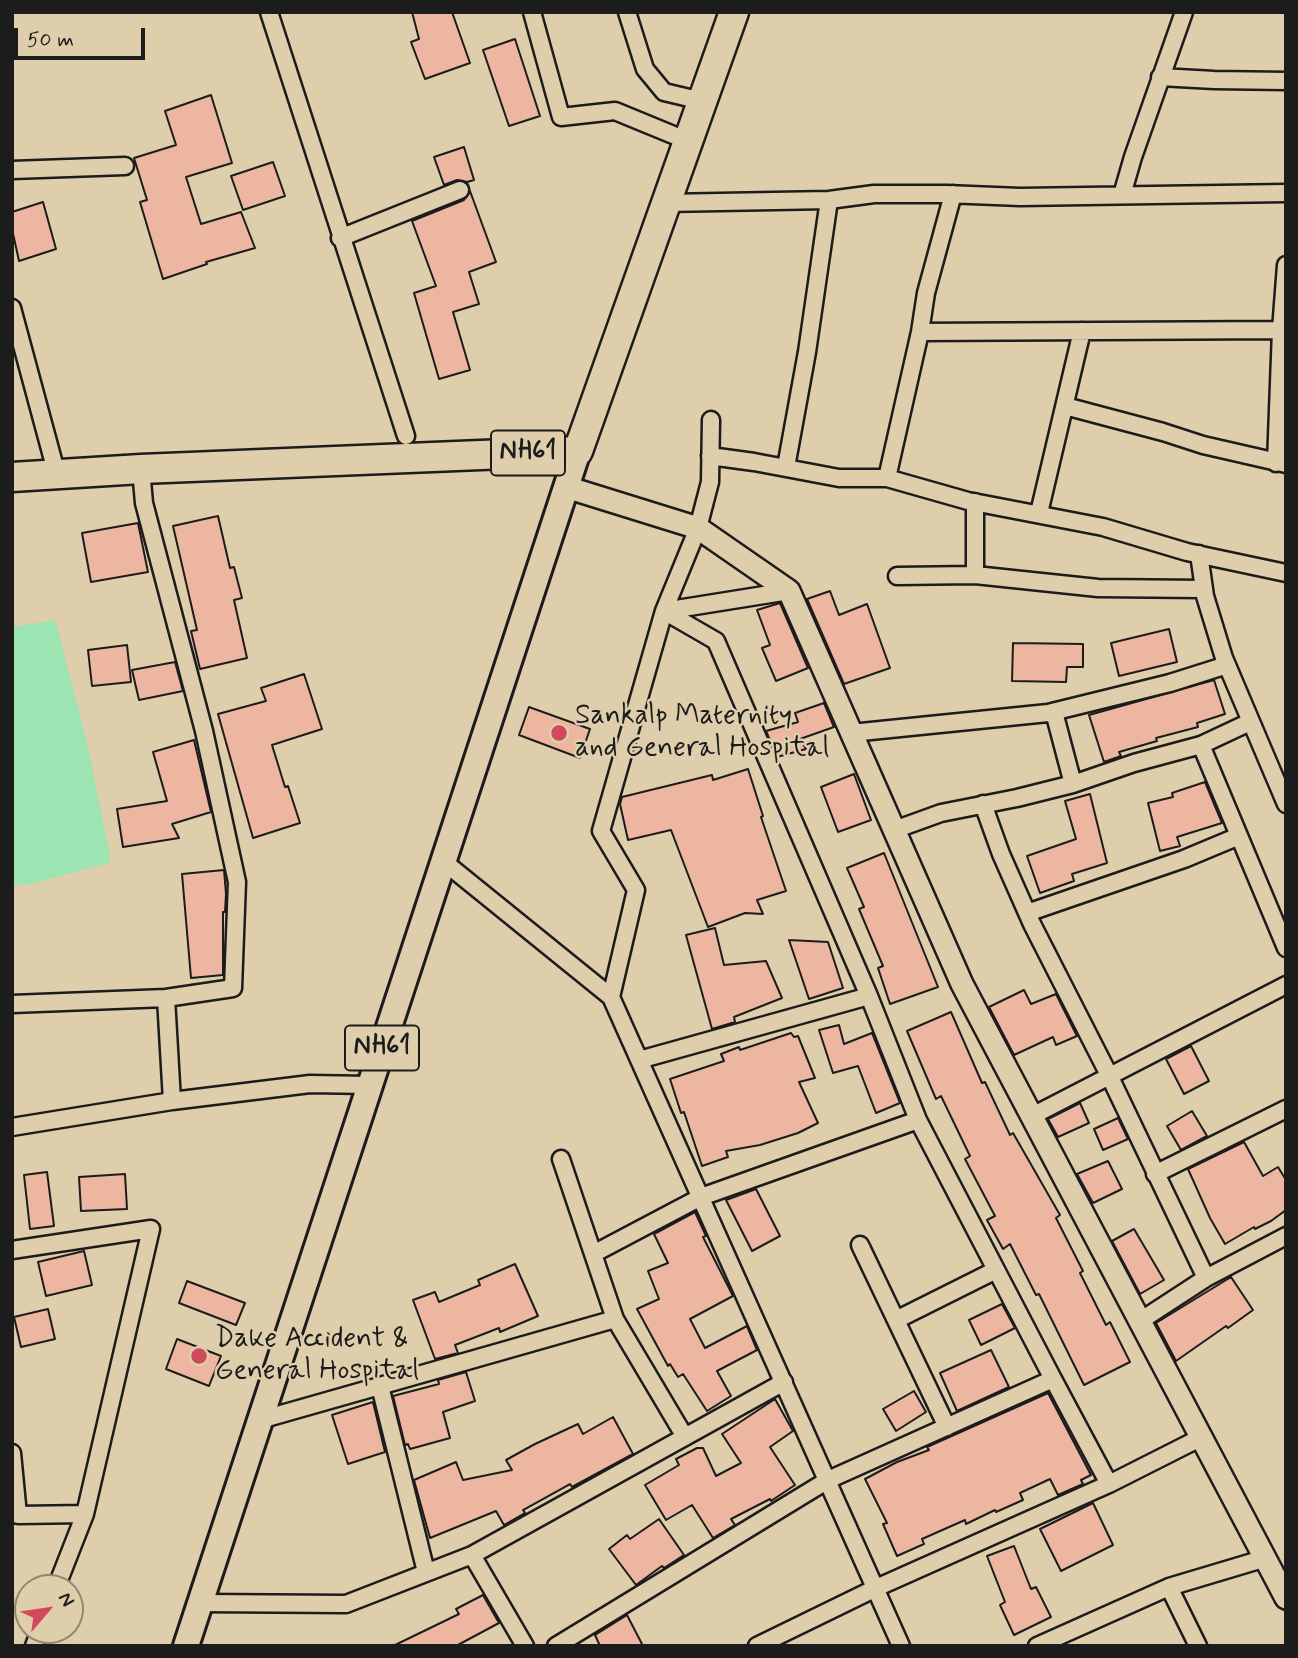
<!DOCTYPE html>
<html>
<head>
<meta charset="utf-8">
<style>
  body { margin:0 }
  #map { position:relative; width:1298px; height:1658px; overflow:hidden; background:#dfceab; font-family:Mynerve,sans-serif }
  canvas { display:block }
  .frame { position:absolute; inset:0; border:14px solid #1c1c1c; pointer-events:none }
  .north { position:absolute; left:14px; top:1574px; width:70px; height:70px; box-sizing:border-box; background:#dfceab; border:2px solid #918772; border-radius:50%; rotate:61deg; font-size:19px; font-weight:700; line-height:28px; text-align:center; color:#1c1c1c }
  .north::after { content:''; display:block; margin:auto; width:24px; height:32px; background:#d1495b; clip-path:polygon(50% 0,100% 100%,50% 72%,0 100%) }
  .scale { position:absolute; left:14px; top:28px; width:131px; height:32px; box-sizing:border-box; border:4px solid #1c1c1c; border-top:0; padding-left:9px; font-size:21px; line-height:24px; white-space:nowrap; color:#1c1c1c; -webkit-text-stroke:5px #dfceab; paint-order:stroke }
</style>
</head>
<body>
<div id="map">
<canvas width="1298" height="1658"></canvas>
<div class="frame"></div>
<div class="north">N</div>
<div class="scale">50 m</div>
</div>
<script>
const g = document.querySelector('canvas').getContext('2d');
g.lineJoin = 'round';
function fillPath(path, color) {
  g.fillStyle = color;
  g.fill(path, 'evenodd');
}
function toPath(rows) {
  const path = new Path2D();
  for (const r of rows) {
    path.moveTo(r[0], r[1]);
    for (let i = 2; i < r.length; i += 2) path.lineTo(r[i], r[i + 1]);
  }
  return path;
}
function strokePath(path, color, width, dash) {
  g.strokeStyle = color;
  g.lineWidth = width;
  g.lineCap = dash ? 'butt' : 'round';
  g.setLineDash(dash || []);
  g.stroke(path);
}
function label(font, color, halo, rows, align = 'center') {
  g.font = font + ' Mynerve,sans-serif';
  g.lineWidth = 5;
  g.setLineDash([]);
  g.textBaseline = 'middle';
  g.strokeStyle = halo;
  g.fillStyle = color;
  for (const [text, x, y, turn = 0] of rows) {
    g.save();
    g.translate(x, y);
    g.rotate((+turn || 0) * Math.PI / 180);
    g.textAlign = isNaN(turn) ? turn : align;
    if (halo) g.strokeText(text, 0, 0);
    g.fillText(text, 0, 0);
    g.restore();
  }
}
fillPath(toPath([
  [55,620,87,742,111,862,32,884,12,885,12,627]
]), '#9ce4b2');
const building = toPath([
  [412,12,452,12,470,63,425,79,411,42,419,39,412,12],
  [515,39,540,116,509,126,483,50,515,39],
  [211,95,232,163,186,177,201,224,241,212,255,248,206,262,207,264,163,279,140,202,147,200,134,158,176,145,165,111,211,95],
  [464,147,474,180,467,182,457,180,444,185,434,157,464,147],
  [273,162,285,196,243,210,231,176,273,162],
  [470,191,496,262,469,272,479,304,453,312,470,370,439,379,414,293,436,286,412,221,464,200,470,191],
  [43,202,56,249,19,261,12,229,12,212,43,202],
  [218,516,230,568,234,567,242,598,234,600,247,658,200,669,191,631,197,630,173,526,218,516],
  [138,523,148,572,91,582,82,533,138,523],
  [830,591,839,615,867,604,890,668,844,684,807,599,830,591],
  [780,603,808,668,776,681,762,648,770,645,757,610,780,603],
  [1169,629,1177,662,1119,676,1111,643,1169,629],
  [1013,643,1083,644,1083,667,1067,667,1066,682,1012,681,1013,643],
  [127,645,131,682,92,686,88,650,127,645],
  [175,662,183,691,139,700,132,670,175,662],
  [304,674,322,729,272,745,285,787,288,786,300,823,253,838,218,714,266,701,261,688,304,674],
  [1214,680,1225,714,1197,723,1198,727,1156,738,1157,741,1119,752,1121,756,1104,762,1089,715,1214,680],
  [824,703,834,727,800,739,806,749,777,757,766,731,798,722,795,713,824,703],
  [529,707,590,729,580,758,519,735,529,707],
  [194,740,211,812,172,824,179,838,123,847,117,809,167,801,153,752,194,740],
  [748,769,763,816,761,817,786,891,757,900,763,914,745,913,708,927,671,830,628,840,620,804,622,797,712,775,713,780,748,769],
  [854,774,871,820,838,832,821,787,854,774],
  [1205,782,1222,823,1177,837,1180,846,1160,851,1148,803,1173,797,1172,793,1205,782],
  [1090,794,1107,863,1072,874,1074,881,1040,893,1027,856,1076,839,1065,801,1090,794],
  [884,853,938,987,890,1004,878,968,883,966,859,909,864,907,847,868,884,853],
  [224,870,226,894,225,912,223,912,223,975,191,978,182,874,224,870],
  [715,928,724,965,766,961,782,998,734,1017,735,1022,712,1029,686,935,715,928],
  [789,940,828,942,843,988,809,999,789,940],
  [1024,990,1031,1004,1056,994,1077,1036,1056,1045,1053,1037,1014,1055,989,1007,1024,990],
  [951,1012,982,1083,985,1082,1010,1135,1013,1133,1060,1215,1056,1218,1083,1271,1080,1273,1106,1325,1110,1322,1130,1362,1084,1385,1039,1294,1036,1295,1010,1244,1003,1249,987,1220,995,1216,965,1159,970,1156,941,1096,936,1099,907,1031,951,1012],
  [839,1025,844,1044,872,1033,900,1103,876,1113,858,1066,833,1073,819,1030,839,1025],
  [791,1033,794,1037,798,1036,815,1078,799,1082,818,1123,798,1133,760,1145,726,1151,728,1157,702,1166,684,1112,681,1113,670,1079,724,1061,721,1054,739,1047,740,1050,791,1033],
  [1191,1046,1209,1081,1184,1094,1166,1059,1191,1046],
  [1080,1103,1089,1123,1058,1137,1048,1119,1080,1103],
  [1192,1111,1207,1136,1181,1150,1167,1126,1192,1111],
  [1118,1118,1128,1139,1103,1150,1094,1129,1118,1118],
  [1244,1142,1263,1176,1278,1167,1286,1180,1286,1210,1271,1221,1255,1229,1254,1227,1225,1244,1210,1218,1188,1169,1244,1142],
  [1108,1161,1122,1189,1093,1203,1077,1174,1108,1161],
  [47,1172,54,1226,30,1229,24,1175,47,1172],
  [125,1174,127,1209,81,1211,79,1177,125,1174],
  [756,1189,780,1236,752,1251,726,1200,756,1189],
  [695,1212,706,1236,703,1237,733,1296,690,1319,705,1348,747,1326,757,1350,717,1371,731,1396,707,1411,683,1374,678,1377,670,1364,668,1366,637,1309,659,1299,648,1271,668,1263,654,1234,695,1212],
  [1134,1229,1164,1280,1140,1294,1112,1241,1134,1229],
  [84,1251,92,1285,46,1296,38,1262,84,1251],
  [515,1264,538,1316,500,1332,499,1328,455,1345,458,1353,435,1359,413,1300,435,1292,439,1302,480,1285,478,1280,515,1264],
  [1231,1277,1253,1310,1228,1328,1226,1326,1176,1361,1156,1323,1231,1277],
  [187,1281,245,1303,236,1325,179,1303,187,1281],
  [1002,1304,1015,1328,981,1345,969,1320,1002,1304],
  [48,1309,55,1339,21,1347,14,1317,48,1309],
  [177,1339,221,1356,209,1386,166,1369,177,1339],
  [991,1350,1009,1387,957,1411,940,1373,991,1350],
  [466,1372,475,1401,443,1412,450,1438,410,1449,408,1444,405,1445,393,1396,439,1384,438,1380,466,1372],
  [914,1391,926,1412,896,1431,883,1409,914,1391],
  [1048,1393,1091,1475,1081,1480,1083,1484,1058,1495,1050,1479,1020,1493,1023,1500,996,1512,995,1510,966,1524,965,1520,922,1539,924,1544,897,1556,883,1524,887,1523,865,1479,897,1462,929,1450,927,1447,1048,1393],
  [775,1399,793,1431,770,1447,795,1485,771,1501,770,1499,731,1519,735,1525,713,1538,692,1505,666,1520,645,1485,679,1465,676,1459,697,1448,703,1448,716,1476,741,1463,722,1434,775,1399],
  [373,1402,385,1452,348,1464,332,1415,373,1402],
  [613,1417,633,1454,572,1487,570,1484,523,1510,525,1513,504,1525,496,1511,430,1538,414,1480,456,1462,463,1480,512,1470,506,1460,535,1444,578,1424,583,1434,613,1417],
  [1093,1503,1113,1545,1061,1571,1040,1529,1093,1503],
  [659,1519,684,1555,664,1568,662,1566,636,1585,609,1549,627,1535,630,1539,659,1519],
  [1014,1546,1031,1589,1036,1587,1051,1617,1014,1635,1000,1605,1005,1602,987,1556,1014,1546],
  [483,1595,499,1623,456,1646,393,1646,459,1614,456,1609,483,1595],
  [627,1615,643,1646,600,1646,595,1635,627,1615]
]);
fillPath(building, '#edb6a1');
strokePath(building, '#1c1c1c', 2);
const street = toPath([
  [269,12,406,436],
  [532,12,561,117,615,111,688,141],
  [627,12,645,69,664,92,702,101],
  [1160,77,1214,80,1286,81],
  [12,170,125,166],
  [1122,195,1133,157,1184,12],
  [665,203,829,200,874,194,946,194,1020,197,1286,193],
  [340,238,460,190],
  [12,308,57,475],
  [920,332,1281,330],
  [1065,406,1163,432,1203,445,1286,464],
  [710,456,754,462,839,478,887,478,968,501,1103,527,1187,552,1286,573],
  [1276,463,1281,330,1286,265],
  [786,467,807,352,829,200],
  [141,469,144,503,204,731,237,882,233,988,166,998],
  [887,478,920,332,926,293,953,194],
  [975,502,975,575],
  [1039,513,1082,331],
  [1199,554,1205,596,1224,658,1286,804],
  [897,576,975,575,1098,588,1204,589],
  [664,611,716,641,869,996,918,1120],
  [664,611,789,591],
  [1054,712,1073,784],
  [851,733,1048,713,1170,683,1227,665],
  [1201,745,1286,948],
  [983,804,1001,854,1032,924,1109,1075,1206,1278],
  [894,830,941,813,1017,798,1073,784,1134,763,1201,745,1250,722],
  [443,861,611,997,901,1646],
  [1027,913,1184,859,1239,836],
  [611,997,636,890,601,831,664,611,698,528,710,482,711,420],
  [12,1004,166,998,172,1101],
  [639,1060,869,996],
  [1032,1116,1286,985],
  [12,1127,172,1101,310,1084,370,1085],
  [561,1159,615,1319],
  [1155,1174,1286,1109],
  [860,1245,947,1427],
  [12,1250,151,1229,85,1514,18,1515,12,1453],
  [896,1320,996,1270],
  [1140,1321,1206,1278,1286,1236],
  [1053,1379,1109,1484],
  [380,1386,426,1572],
  [260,1420,615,1319,685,1437],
  [1169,1587,1198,1646],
  [56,1588,85,1514],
  [200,1603,346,1604,472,1555],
  [34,1646,40,1630],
  [525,1646,472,1555,784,1382],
  [556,1646,828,1480,1053,1379,918,1120,701,1197,593,1254],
  [757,1646,876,1588,1109,1484,1202,1437],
  [1037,1646,1169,1587,1266,1558]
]);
const secondary = toPath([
  [566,487,698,528,789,591,962,984,1286,1598]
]);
const primary = toPath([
  [186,1646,578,451]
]);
const highway = toPath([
  [12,477,141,469,578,451,734,12]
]);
strokePath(street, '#1c1c1c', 21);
strokePath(secondary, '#1c1c1c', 26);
strokePath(primary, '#1c1c1c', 30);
strokePath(highway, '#1c1c1c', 33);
strokePath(street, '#dfceab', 16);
strokePath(secondary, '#dfceab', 21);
strokePath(primary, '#dfceab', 24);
strokePath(highway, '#dfceab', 28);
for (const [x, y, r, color] of [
  [559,733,9,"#d1495b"],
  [199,1356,9,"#d1495b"]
]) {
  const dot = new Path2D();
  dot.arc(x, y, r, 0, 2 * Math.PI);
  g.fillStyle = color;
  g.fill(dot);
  strokePath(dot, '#dfceab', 2.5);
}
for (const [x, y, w] of [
  [528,453,74],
  [382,1048,74]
]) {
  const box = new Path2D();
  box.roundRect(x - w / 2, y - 22.5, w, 45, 5);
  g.fillStyle = '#dfceab';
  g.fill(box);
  strokePath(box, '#1c1c1c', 2);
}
label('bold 26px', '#1c1c1c', null, [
  ["NH61",528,453],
  ["NH61",382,1048]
]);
label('28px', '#1c1c1c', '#dfceab', [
  ["Sankalp Maternity",575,717],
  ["and General Hospital",575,749],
  ["Dake Accident &",215,1340],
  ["General Hospital",215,1372]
], 'left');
</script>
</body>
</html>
